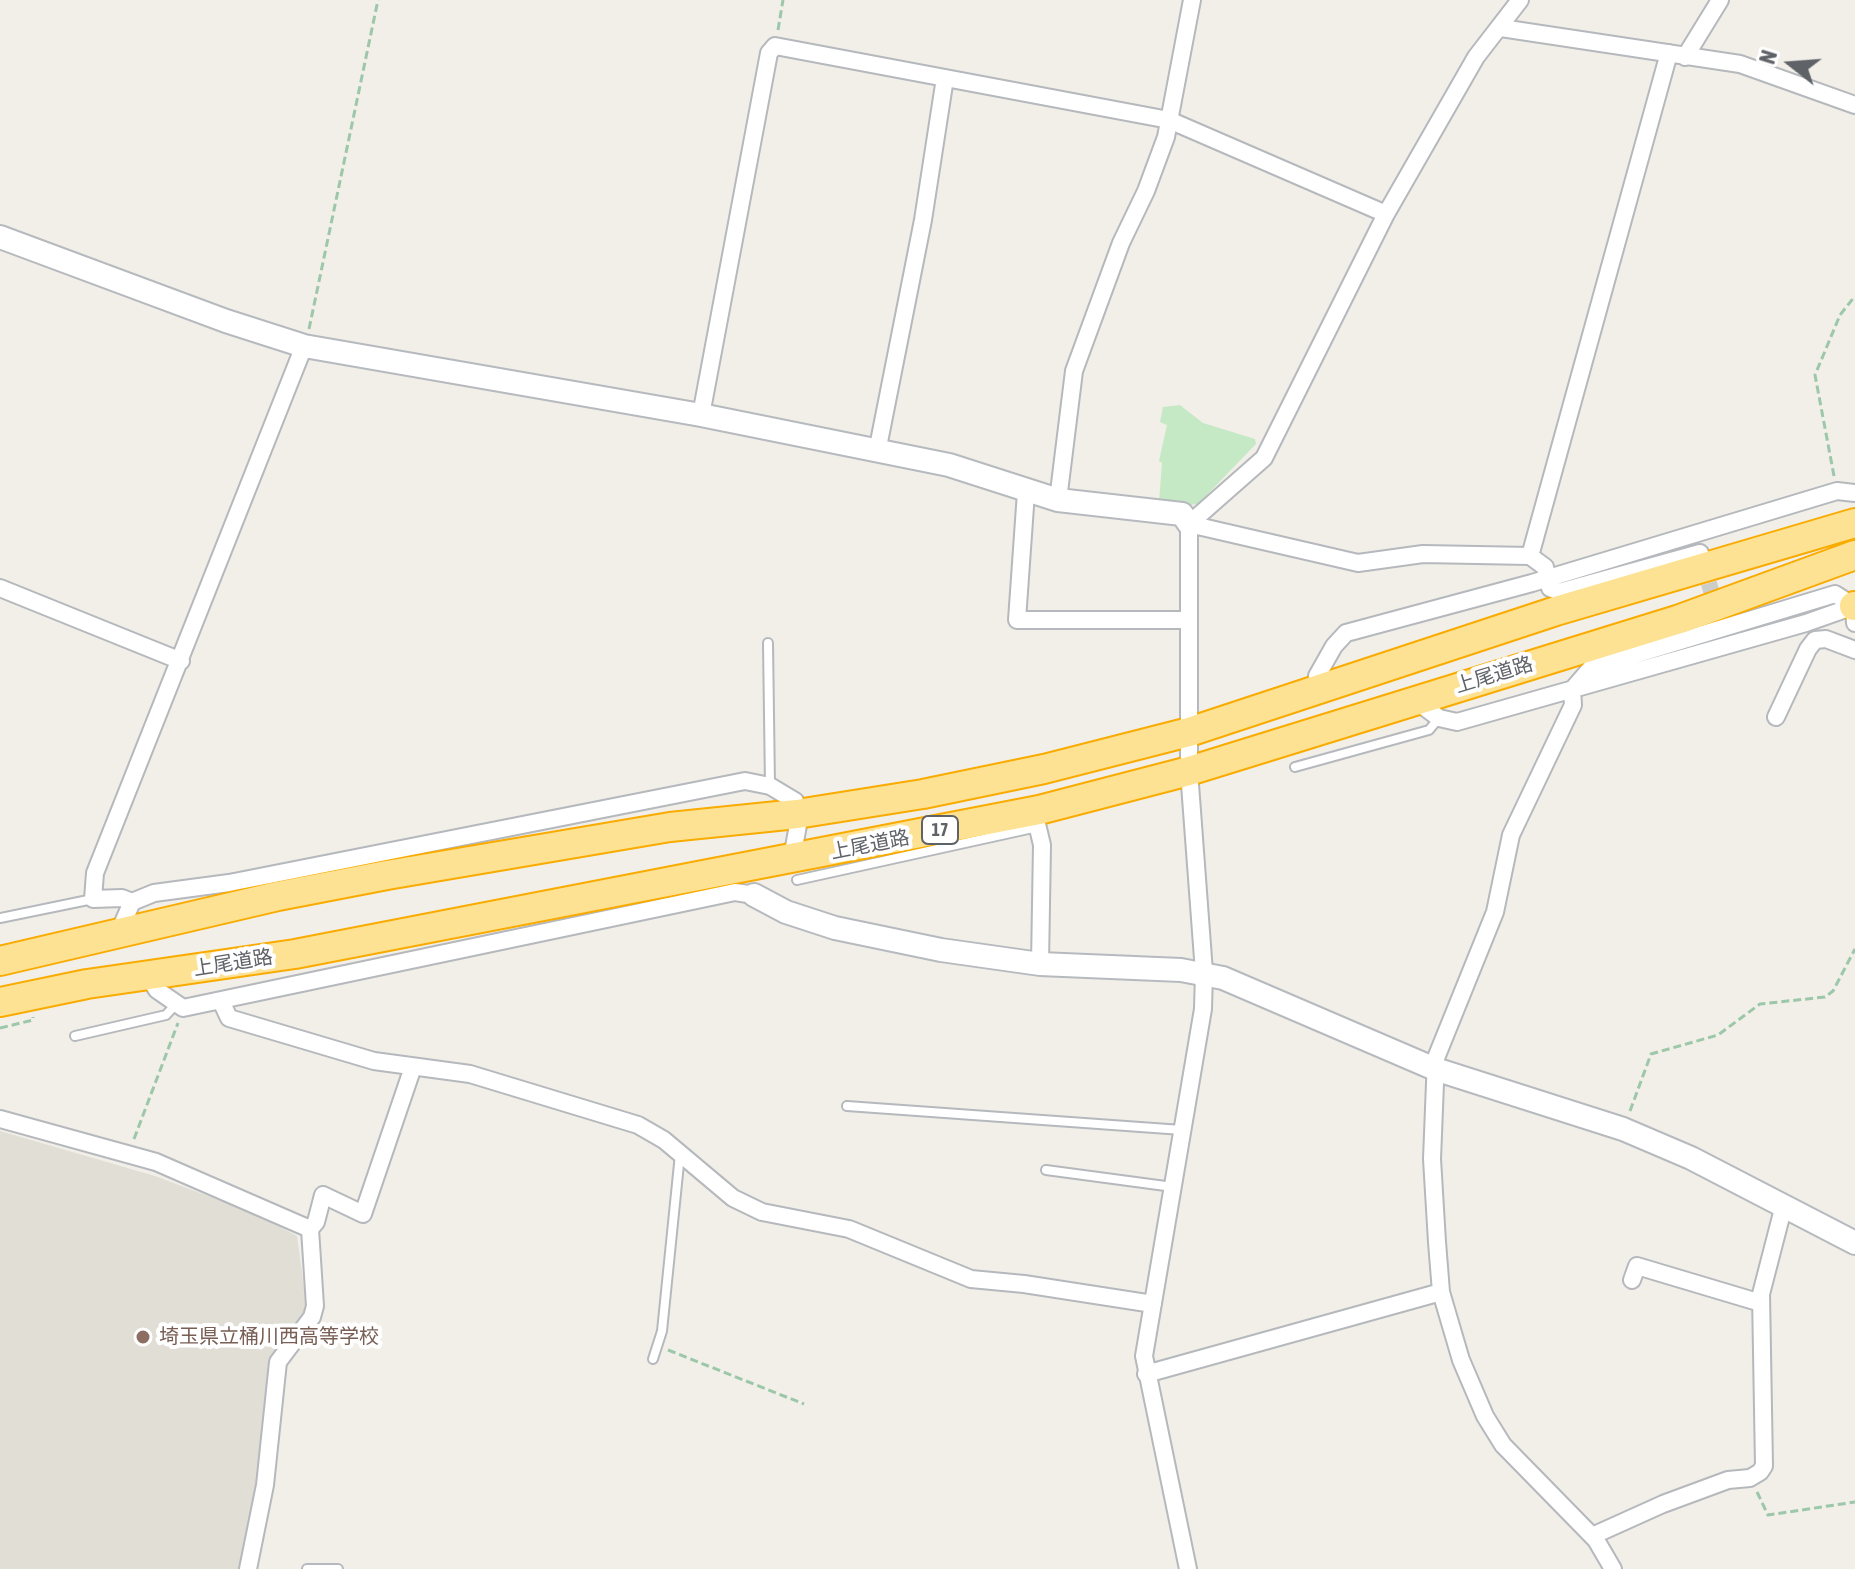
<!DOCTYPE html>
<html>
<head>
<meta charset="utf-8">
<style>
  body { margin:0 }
  #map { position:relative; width:1855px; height:1569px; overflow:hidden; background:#f1efe8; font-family:"Asap Condensed",sans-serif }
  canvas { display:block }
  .north { position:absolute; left:1751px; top:24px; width:80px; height:80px; -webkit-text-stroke:6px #fff; paint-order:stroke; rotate:287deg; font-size:22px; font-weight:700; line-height:32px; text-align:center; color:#5f6368 }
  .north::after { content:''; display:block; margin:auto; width:28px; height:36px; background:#5f6368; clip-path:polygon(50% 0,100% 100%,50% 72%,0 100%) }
</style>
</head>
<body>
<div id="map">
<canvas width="1855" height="1569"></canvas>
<div class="north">N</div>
</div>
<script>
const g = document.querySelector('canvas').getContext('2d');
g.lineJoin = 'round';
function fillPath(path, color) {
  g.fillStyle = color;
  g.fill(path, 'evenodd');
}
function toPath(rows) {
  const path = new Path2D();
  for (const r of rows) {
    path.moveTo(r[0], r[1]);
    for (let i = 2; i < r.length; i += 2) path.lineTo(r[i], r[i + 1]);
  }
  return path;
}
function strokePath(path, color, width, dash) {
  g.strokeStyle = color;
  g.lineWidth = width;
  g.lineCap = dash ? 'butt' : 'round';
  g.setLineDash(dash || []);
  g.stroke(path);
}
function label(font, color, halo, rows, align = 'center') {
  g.font = font + ' "Asap Condensed","Noto Sans JP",sans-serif';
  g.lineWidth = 8;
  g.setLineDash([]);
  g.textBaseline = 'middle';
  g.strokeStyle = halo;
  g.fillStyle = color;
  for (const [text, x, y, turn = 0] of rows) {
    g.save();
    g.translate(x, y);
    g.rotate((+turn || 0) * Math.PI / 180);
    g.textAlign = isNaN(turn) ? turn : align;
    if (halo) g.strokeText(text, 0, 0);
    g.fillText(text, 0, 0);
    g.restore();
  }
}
fillPath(toPath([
  [0,1131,155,1176,256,1214,297,1236,306,1302,303,1315,269,1358,265,1437,244,1560,238,1569,0,1569]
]), '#e1ded6');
fillPath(toPath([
  [1180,405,1203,423,1255,439,1256,444,1198,504,1188,505,1159,502,1162,463,1159,461,1167,425,1160,422,1163,407]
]), '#c5e8c5');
strokePath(toPath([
  [1702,560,1718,614]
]), '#ccccc8', 16, [16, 8]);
const lane = toPath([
  [768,643,770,786],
  [1295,767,1429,730,1439,718],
  [797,880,1033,828,1037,824],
  [0,918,93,899],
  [75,1036,166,1015,176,1004],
  [847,1106,1182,1130],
  [1046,1170,1173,1187],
  [653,1359,662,1331,680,1154],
  [307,1569,338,1569]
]);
const street = toPath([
  [1501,28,1740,64,1855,105],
  [1685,57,1720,0],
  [701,415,769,53,775,46,1169,120,1386,214],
  [877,452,923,220,945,78],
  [1026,492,1017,620,1187,620],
  [1058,500,1074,371,1121,243,1146,191,1166,137,1192,0],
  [1189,524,1358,563,1423,554,1530,556,1545,567,1550,588,1559,592,1700,553,1702,560],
  [1530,556,1669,53],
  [0,588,181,661],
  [1316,689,1317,676,1334,646,1346,633,1532,583,1837,491,1855,493],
  [1415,700,1439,718,1457,722,1806,623,1854,606,1855,623],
  [1776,717,1808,649,1815,640,1826,639,1855,650],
  [1037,824,1042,845,1040,964],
  [132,902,122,898,93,899,95,873,304,346],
  [118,934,132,902,154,893,229,883,745,781,770,786,795,801,798,825,794,847,785,861],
  [148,976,157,990,183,1008,735,892,754,895],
  [221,1001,229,1018,374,1061,470,1074,638,1125,664,1140,733,1198,762,1212,849,1229,971,1279,1024,1284,1153,1304],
  [0,1119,156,1162,310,1229,315,1306,312,1317,278,1362,265,1485,248,1569],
  [310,1229,316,1222,323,1195,363,1214,413,1067],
  [1632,1280,1637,1266,1761,1303],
  [1146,1374,1441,1292],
  [1592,1536,1663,1504,1728,1480,1750,1478,1760,1472,1764,1466,1761,1294,1784,1205],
  [1188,1569,1144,1356,1203,1009,1204,972,1189,771,1189,524,1264,458,1386,214,1476,57,1520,0],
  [1613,1569,1596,1540,1503,1445,1485,1416,1461,1360,1441,1292,1437,1242,1432,1159,1436,1058,1495,912,1511,835,1573,705,1572,690,1591,668,1835,594,1854,606]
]);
const secondary = toPath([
  [0,237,226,321,304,346,701,415,949,465,1058,500,1182,514,1189,524],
  [754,895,786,912,835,928,941,950,1040,964,1181,970,1223,978,1435,1069,1623,1129,1691,1158,1855,1243]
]);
const highway = toPath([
  [1854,606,1855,606],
  [0,961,278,896,387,875,670,827,797,814,923,794,1044,769,1189,732,1556,611,1855,523],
  [0,1002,87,984,295,954,1039,810,1189,771,1680,619,1855,555]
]);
strokePath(lane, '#b5b8bc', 12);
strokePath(street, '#b5b8bc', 20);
strokePath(secondary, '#b6babf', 26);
strokePath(highway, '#f9ab00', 32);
strokePath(toPath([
  [778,30,783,0],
  [309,329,378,0],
  [1834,476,1815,375,1840,315,1855,296],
  [0,1028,33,1020,33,1017],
  [1630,1111,1651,1054,1718,1035,1760,1004,1825,997,1833,991,1855,949],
  [134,1139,178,1023],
  [668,1350,804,1404],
  [1757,1492,1768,1515,1855,1502]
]), '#9cc7a9', 3, [8, 4]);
strokePath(lane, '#fff', 8);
strokePath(street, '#fff', 16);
strokePath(secondary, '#fff', 22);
strokePath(highway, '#fde293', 28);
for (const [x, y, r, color] of [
  [143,1337,8,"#8d6e63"]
]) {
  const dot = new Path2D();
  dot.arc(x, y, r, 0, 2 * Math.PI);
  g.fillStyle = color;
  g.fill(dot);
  strokePath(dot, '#fff', 3);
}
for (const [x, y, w] of [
  [940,830,36]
]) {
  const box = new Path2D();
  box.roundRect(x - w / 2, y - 14, w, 28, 6);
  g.fillStyle = '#fff';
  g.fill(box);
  strokePath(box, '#5f6368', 2);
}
label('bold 18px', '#5f6368', null, [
  ["17",940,830]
]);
label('20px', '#5f6368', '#fff', [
  ["上尾道路",1494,675,-17],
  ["上尾道路",870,845,-11],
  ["上尾道路",233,963,-9]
]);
label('20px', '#785e54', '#fff', [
  ["埼玉県立桶川西高等学校",159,1337]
], 'left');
</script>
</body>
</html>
